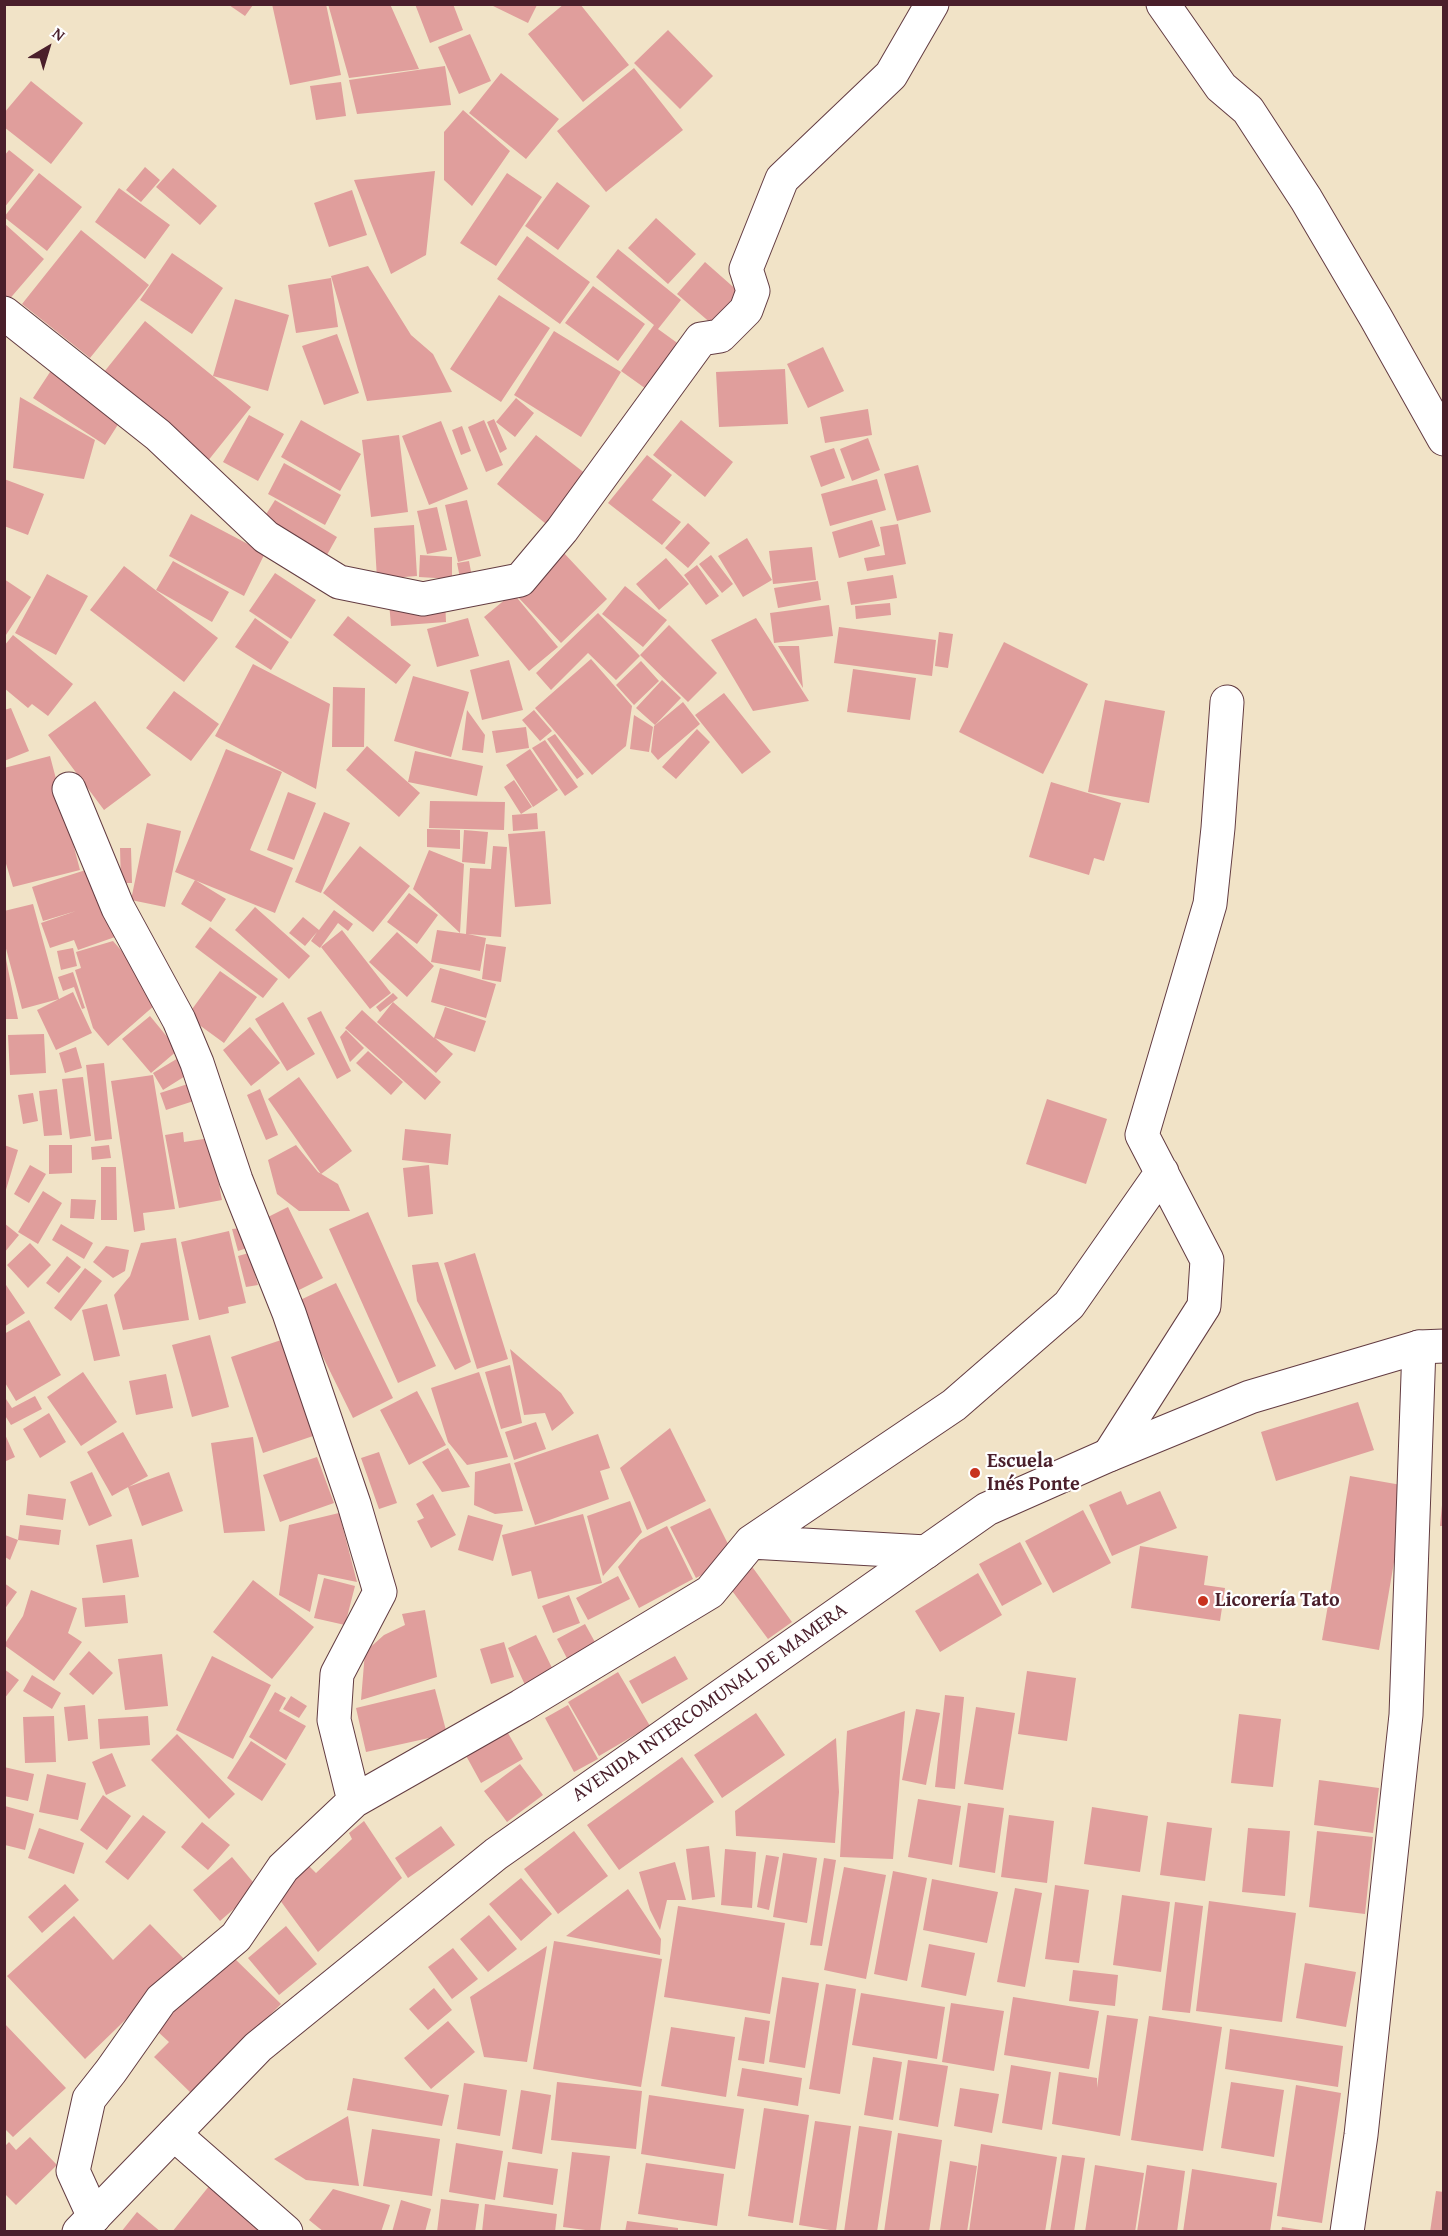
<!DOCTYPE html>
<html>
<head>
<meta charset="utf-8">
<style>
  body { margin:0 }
  #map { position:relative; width:1448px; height:2236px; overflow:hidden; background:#f1e3c7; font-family:"Gentium Book Plus",serif }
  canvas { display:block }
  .frame { position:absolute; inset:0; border:6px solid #4a1f2b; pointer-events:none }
  .north { position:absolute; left:18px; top:18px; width:60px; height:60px; -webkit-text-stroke:4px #fff; paint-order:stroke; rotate:38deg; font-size:16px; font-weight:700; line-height:24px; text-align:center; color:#4a1f2b }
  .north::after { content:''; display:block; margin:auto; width:21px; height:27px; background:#4a1f2b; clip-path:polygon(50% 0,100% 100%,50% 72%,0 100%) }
</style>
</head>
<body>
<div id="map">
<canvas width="1448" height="2236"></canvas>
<div class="frame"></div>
<div class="north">N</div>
</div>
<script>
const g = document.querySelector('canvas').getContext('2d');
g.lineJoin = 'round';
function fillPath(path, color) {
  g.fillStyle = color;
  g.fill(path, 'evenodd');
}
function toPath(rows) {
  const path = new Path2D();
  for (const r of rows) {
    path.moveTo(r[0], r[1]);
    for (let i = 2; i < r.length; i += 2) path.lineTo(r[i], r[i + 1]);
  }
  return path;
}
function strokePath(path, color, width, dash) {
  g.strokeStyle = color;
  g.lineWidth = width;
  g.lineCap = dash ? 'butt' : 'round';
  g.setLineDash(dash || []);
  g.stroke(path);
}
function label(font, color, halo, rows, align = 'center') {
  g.font = font + ' "Gentium Book Plus",serif';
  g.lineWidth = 4.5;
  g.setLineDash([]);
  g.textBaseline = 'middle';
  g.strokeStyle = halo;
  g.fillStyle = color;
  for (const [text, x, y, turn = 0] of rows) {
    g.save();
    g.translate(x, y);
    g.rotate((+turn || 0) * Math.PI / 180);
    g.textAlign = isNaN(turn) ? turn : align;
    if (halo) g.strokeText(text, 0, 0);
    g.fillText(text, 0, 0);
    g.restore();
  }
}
fillPath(toPath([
  [272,4,326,4,341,75,290,85],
  [328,4,390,4,419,69,349,78],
  [415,4,453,4,463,30,430,43],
  [564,4,580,4,629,65,583,102,528,34],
  [229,5,253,5,245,16],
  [491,5,537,5,528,23],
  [668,30,713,76,680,109,634,63],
  [470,34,491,81,459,94,438,47],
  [445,66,451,105,357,114,349,80],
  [634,68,683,130,606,192,557,131],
  [501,73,559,119,526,159,469,113],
  [31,81,83,123,51,164,4,127,4,113],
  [341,82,346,116,316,120,310,86],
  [463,110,510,151,472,206,444,180,444,132],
  [9,150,34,170,4,208,4,156],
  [145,167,160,180,141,202,126,190],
  [173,168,217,206,200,225,156,187],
  [435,171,426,255,391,274,354,180],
  [39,173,82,207,47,251,4,217],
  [507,173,542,197,496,266,460,243],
  [557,182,590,206,558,250,525,226],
  [119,188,170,225,145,259,95,222],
  [352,190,367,235,329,247,314,203],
  [656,218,696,254,668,284,628,248],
  [5,224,44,259,7,302,5,300],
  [81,230,149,285,90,358,22,304],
  [527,236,590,282,560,324,497,279],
  [618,249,681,300,658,329,687,350,656,396,621,371,654,325,596,277],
  [172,253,223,288,192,334,140,300],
  [705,262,748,300,720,331,677,294],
  [368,266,411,335,433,354,452,392,367,401,331,276],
  [331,278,338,327,296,333,288,285],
  [593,286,645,324,618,361,565,323],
  [499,295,550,328,501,402,450,369],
  [235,299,289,315,268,391,213,376],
  [145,321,251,407,207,462,100,377],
  [554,331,621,372,581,437,514,395],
  [337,334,359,393,324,405,302,346],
  [823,347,844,391,808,408,787,364],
  [52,369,124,415,105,445,33,398],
  [785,369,788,424,719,427,716,372],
  [20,397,95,440,84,479,13,468],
  [516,398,534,413,515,437,496,422],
  [868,409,872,435,825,443,820,417],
  [249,415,284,434,258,481,223,462],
  [494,419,507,449,500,453,487,422],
  [301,420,361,454,340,491,281,457],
  [484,420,503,465,486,472,468,427],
  [681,420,733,462,705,497,653,455],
  [441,421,468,489,429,505,402,436],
  [462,426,471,451,461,455,452,430],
  [399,435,408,512,371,517,362,440],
  [536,435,591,478,551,528,497,484],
  [868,438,880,470,852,481,840,449],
  [834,448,845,478,821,487,810,456],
  [647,455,672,475,652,500,681,522,662,545,608,503],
  [284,463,341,495,325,525,268,494],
  [918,465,931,512,897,521,884,474],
  [4,479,44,494,28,535,4,526],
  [877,479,886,510,830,526,821,494],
  [275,500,337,537,323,562,260,524],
  [467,500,481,556,458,562,445,505],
  [437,507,447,550,427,554,417,511],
  [191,514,265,553,244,596,169,556],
  [872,520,880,546,839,558,832,532],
  [688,523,710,543,688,568,665,548],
  [898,524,906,564,867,571,864,558,885,555,880,527],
  [414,525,417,576,377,579,374,528],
  [747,538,772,580,743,597,718,556],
  [812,547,816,580,773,584,769,551],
  [563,552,607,599,561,643,517,596],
  [420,555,452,557,452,579,419,577],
  [711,555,733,584,722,593,699,564],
  [666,558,689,584,659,610,636,584],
  [173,561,229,592,212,622,156,590],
  [469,561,472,577,460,578,457,563],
  [697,565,719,596,706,605,684,575],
  [124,566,218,638,184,682,90,610],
  [275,573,316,600,291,639,249,611],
  [47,574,88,596,56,655,15,633],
  [893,575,897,598,851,605,847,582],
  [4,579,31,597,4,638],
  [818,581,821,600,778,608,774,588],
  [625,586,667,620,643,647,602,614],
  [513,593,558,647,529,671,484,617],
  [445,599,446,622,391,626,389,602],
  [890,603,891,615,856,619,855,606],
  [829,605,833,636,774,643,770,613],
  [598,613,640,656,616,680,588,653,551,690,536,673],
  [348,616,411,665,396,684,333,635],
  [255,618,289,642,271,670,235,647],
  [468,618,479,656,437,667,427,629],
  [756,618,809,701,753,711,711,640],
  [669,625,717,673,688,702,640,655],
  [839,627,936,640,932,676,834,663],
  [939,632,953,634,948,668,935,666],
  [13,635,73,684,48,716,32,704,28,708,4,688,4,646],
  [1004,642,1088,684,1043,774,959,732],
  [778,646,799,646,803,688],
  [591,659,632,706,626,746,592,775,535,708],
  [509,660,523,710,482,720,470,670],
  [641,661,659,681,634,705,616,685],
  [253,664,330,704,316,789,215,736],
  [853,669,916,678,910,720,847,712],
  [413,676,469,692,451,757,394,741],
  [662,680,681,698,655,725,636,708],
  [333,687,365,688,364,747,332,747],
  [174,691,219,724,191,761,146,728],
  [724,693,771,752,742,774,695,715],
  [1105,700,1165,711,1149,803,1088,792],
  [95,701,151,775,104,810,48,735],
  [683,702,700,724,658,760,651,752,654,726],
  [11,708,29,751,4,761,4,710],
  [467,710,485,735,483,753,462,750],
  [534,710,552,731,540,741,522,720],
  [634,715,653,727,649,752,630,749],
  [526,727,529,748,496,753,492,731],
  [697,729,710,742,676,779,662,767],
  [555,734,584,774,577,779,547,739],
  [545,740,578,787,565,796,532,748],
  [367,746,420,793,399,817,346,770],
  [226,749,282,772,250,850,293,868,275,913,175,872],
  [530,749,558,790,533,807,506,765],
  [415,751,483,766,477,796,408,782],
  [50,756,80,870,13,887,4,857,4,768],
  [514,780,532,807,521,814,504,787],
  [1051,782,1121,803,1104,861,1094,858,1089,875,1029,857],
  [288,792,316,803,294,860,267,850],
  [430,801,505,802,504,830,429,828],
  [324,812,350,823,321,893,295,882],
  [537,813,538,829,513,831,512,815],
  [147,823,181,831,165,907,131,900],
  [427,829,460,830,460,849,427,847],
  [464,830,488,832,485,864,462,862],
  [545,831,551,904,515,907,508,834],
  [360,846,410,886,373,932,323,893],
  [493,846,507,847,501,937,468,934,486,938,480,971,431,962,437,930,466,934,470,868,491,869],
  [120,848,131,848,132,883,121,883],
  [429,850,464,864,460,933,413,889],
  [89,869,115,937,78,950,74,940,50,948,41,923,76,911,43,921,32,887],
  [195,880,226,899,211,922,181,904],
  [409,893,438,915,417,944,387,922],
  [33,904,59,999,22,1009,4,941,4,911],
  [255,907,310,956,289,979,235,930],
  [334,910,353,924,348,931,338,923,320,948,311,941,317,932,305,946,289,933,303,917,319,930],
  [210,927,278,979,263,998,195,947],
  [342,930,391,993,370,1009,321,947],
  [397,932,434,966,407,997,369,962],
  [113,941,163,998,108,1046,93,1028,75,970,81,968,76,952],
  [486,944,506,947,501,982,482,979],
  [73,948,77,966,61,970,57,951],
  [4,959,6,959,18,1019,4,1019],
  [440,968,496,984,486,1018,431,1002],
  [220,971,257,997,224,1043,187,1016],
  [73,972,85,1008,82,1009,74,987,63,991,58,977],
  [73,992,92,1033,56,1050,37,1010],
  [393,993,398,998,380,1012,376,1007],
  [283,1002,315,1054,287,1071,255,1019],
  [393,1002,434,1038,445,1007,486,1021,475,1052,435,1038,453,1054,436,1073,377,1022],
  [362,1010,441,1082,425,1100,345,1028],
  [321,1011,351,1071,337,1079,307,1018],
  [150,1016,178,1050,151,1073,122,1039],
  [250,1027,280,1063,251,1086,223,1050],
  [346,1030,364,1048,350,1062,340,1037],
  [44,1034,46,1073,10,1075,8,1035],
  [76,1047,82,1068,65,1073,59,1053],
  [368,1051,403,1082,391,1095,356,1063],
  [180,1057,190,1073,163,1090,153,1073],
  [104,1063,112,1139,95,1141,86,1065],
  [153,1075,175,1209,143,1213,145,1230,134,1232,111,1081],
  [83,1077,91,1136,70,1139,62,1079],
  [299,1077,352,1151,321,1174,268,1099],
  [197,1081,203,1098,166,1110,160,1093],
  [57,1089,62,1135,44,1136,39,1091],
  [260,1089,278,1135,266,1140,247,1095],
  [33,1093,38,1121,23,1124,18,1095],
  [1047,1099,1107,1119,1086,1184,1026,1164],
  [405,1129,451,1134,448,1165,402,1160],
  [183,1132,184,1142,210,1138,222,1200,179,1208,165,1135],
  [4,1145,18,1150,5,1193,4,1193],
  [49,1145,72,1145,72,1173,49,1174],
  [109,1145,111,1158,92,1160,91,1147],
  [296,1145,318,1172,338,1184,350,1211,299,1211,277,1194,268,1160],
  [30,1165,46,1174,29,1203,14,1194],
  [429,1165,433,1214,408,1217,403,1168],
  [101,1167,116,1167,117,1220,101,1220],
  [43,1191,62,1203,38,1244,18,1232],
  [71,1199,96,1200,94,1219,70,1218],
  [288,1207,323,1278,297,1291,262,1220],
  [368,1212,436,1366,398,1383,329,1229],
  [4,1223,19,1235,4,1253],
  [61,1224,93,1243,84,1259,52,1240],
  [242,1228,247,1248,238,1251,232,1229],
  [229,1231,246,1303,228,1307,229,1313,199,1320,181,1242],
  [176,1238,189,1320,123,1330,114,1295,130,1276,141,1243],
  [30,1243,51,1265,28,1288,7,1265],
  [106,1246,129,1250,125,1271,113,1278,93,1262],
  [249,1253,258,1285,246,1287,238,1256],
  [475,1253,508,1359,477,1369,444,1263],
  [67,1256,81,1267,59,1293,46,1283],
  [438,1262,471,1362,455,1370,417,1301,412,1265],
  [85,1268,102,1281,71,1321,54,1308],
  [4,1282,25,1313,4,1327],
  [336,1283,393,1398,353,1418,296,1302],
  [107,1304,120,1356,94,1361,82,1310],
  [29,1320,61,1375,16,1401,4,1381,4,1334],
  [210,1335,229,1407,192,1417,172,1345],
  [287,1338,319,1434,263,1453,231,1357],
  [510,1349,561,1393,574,1413,552,1431,545,1413,524,1415],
  [510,1365,522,1423,501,1429,485,1372],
  [83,1372,117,1422,81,1446,47,1397],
  [479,1372,508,1457,467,1465,448,1442,431,1388],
  [166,1374,173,1408,136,1415,129,1381],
  [417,1391,446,1445,409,1465,380,1410],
  [4,1396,12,1408,35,1396,42,1409,11,1425,4,1414],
  [1358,1402,1374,1450,1276,1481,1261,1432],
  [49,1413,66,1442,40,1458,23,1429],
  [536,1422,546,1449,514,1460,505,1432],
  [670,1428,706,1501,647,1530,620,1468],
  [4,1432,15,1457,4,1462],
  [123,1432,148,1476,112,1496,87,1452],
  [598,1434,610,1468,600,1471,609,1499,535,1525,514,1463],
  [253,1437,265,1531,224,1533,211,1443],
  [448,1448,470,1487,442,1492,422,1462],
  [379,1452,397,1503,379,1509,361,1458],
  [317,1457,334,1503,280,1522,263,1475],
  [510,1463,523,1511,495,1514,474,1505,475,1472],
  [92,1472,112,1516,89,1526,70,1482],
  [169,1472,183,1511,142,1526,128,1487],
  [1350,1476,1407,1486,1379,1650,1322,1640],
  [1121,1491,1127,1505,1160,1491,1177,1528,1112,1556,1089,1505],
  [28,1494,66,1499,63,1520,26,1515],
  [433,1494,456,1535,431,1548,417,1521,424,1518,416,1504],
  [630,1501,642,1532,603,1576,587,1516],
  [1442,1505,1444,1505,1444,1526,1440,1526],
  [710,1508,735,1558,696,1578,670,1527],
  [1083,1510,1111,1563,1053,1593,1025,1541],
  [339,1513,357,1582,318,1574,310,1612,279,1595,289,1525],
  [583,1514,602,1583,538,1599,531,1571,512,1576,502,1535],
  [468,1515,503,1525,493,1561,458,1550],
  [20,1525,61,1530,59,1545,18,1540],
  [667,1526,693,1579,639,1608,618,1567,640,1540],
  [5,1535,18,1540,10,1560,5,1557],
  [132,1539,139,1577,103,1583,96,1545],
  [1020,1542,1042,1584,1002,1606,979,1564],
  [1140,1546,1208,1556,1204,1585,1225,1588,1220,1621,1131,1608],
  [748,1561,792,1622,768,1639,724,1580],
  [978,1573,1002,1615,940,1652,915,1611],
  [618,1576,630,1599,588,1620,576,1598],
  [324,1578,355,1586,345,1625,314,1618],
  [253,1580,314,1627,272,1679,213,1632],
  [4,1583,17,1592,4,1610],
  [31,1590,77,1608,68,1633,82,1642,54,1681,4,1645,23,1616],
  [125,1595,128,1623,85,1627,82,1598],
  [569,1595,580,1623,553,1633,542,1606],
  [425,1610,437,1677,361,1700,365,1652,384,1635,405,1625,402,1614],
  [585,1624,601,1653,572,1668,557,1639],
  [536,1635,554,1672,525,1685,508,1648],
  [504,1642,514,1677,491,1684,480,1649],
  [89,1651,113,1673,93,1695,69,1674],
  [162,1654,168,1706,125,1710,118,1659],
  [212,1656,271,1685,233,1759,176,1730],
  [675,1656,688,1679,642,1704,629,1681],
  [4,1669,19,1680,4,1699],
  [1027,1671,1076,1678,1067,1741,1018,1734],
  [618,1672,650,1726,599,1756,568,1702],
  [32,1675,61,1693,52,1709,23,1691],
  [435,1689,447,1734,366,1752,356,1708],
  [275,1692,286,1698,279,1711,306,1726,286,1760,249,1737],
  [945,1695,964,1697,955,1789,935,1787],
  [291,1696,307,1706,299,1718,283,1709],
  [85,1705,88,1739,68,1741,64,1707],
  [568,1705,598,1759,574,1772,545,1718],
  [976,1707,1015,1713,1003,1790,964,1784],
  [916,1709,940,1713,926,1785,902,1780],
  [905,1711,893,1859,840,1857,847,1731],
  [756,1713,785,1755,722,1798,694,1755],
  [1239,1714,1281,1719,1273,1787,1231,1783],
  [54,1716,56,1762,25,1763,23,1717],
  [148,1716,150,1745,100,1749,98,1719],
  [505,1728,523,1759,481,1783,464,1752],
  [177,1734,235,1794,209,1819,151,1760],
  [836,1738,839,1792,835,1843,736,1836,735,1811],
  [251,1741,286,1764,262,1801,227,1778],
  [112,1753,126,1786,106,1795,92,1762],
  [682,1757,714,1802,619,1870,587,1825],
  [520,1764,543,1795,507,1822,484,1791],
  [4,1767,34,1774,28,1801,4,1796],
  [47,1774,86,1783,78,1820,39,1812],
  [1319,1780,1379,1788,1373,1833,1314,1825],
  [103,1795,131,1816,107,1850,80,1830],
  [918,1799,961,1806,952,1865,908,1857],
  [968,1803,1004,1808,995,1873,959,1867],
  [5,1806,34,1814,25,1850,5,1845],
  [1092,1807,1148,1816,1140,1872,1084,1864],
  [143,1815,166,1832,128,1880,105,1862],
  [1009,1815,1054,1821,1047,1883,1001,1877],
  [364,1821,402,1878,318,1952,274,1892,304,1861,316,1873,352,1839,349,1833],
  [202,1822,230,1845,208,1870,181,1847],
  [1167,1822,1212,1828,1205,1881,1160,1875],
  [441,1826,455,1845,408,1878,395,1858],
  [39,1828,84,1843,74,1874,28,1858],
  [1248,1828,1290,1831,1285,1896,1242,1892],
  [574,1831,608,1876,558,1914,524,1869],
  [1317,1831,1373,1837,1365,1914,1309,1907],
  [709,1846,715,1897,692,1900,686,1849],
  [725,1849,756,1852,752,1908,721,1905],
  [783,1853,817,1858,807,1923,773,1917],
  [766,1855,779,1857,769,1910,757,1907],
  [232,1857,258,1888,220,1921,193,1890],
  [824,1858,836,1860,822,1946,810,1945],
  [675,1862,686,1900,667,1900,660,1930,650,1910,639,1872],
  [844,1867,886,1875,866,1979,824,1970],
  [893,1871,927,1878,907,1981,874,1974],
  [521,1878,552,1914,521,1941,489,1904],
  [932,1879,998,1892,987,1943,923,1930],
  [65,1884,79,1900,42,1933,28,1917],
  [1055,1885,1089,1890,1079,1963,1045,1959],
  [1015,1888,1042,1893,1025,1987,997,1982],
  [628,1889,661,1939,660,1955,566,1936],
  [1122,1895,1170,1902,1161,1972,1113,1965],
  [1209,1901,1296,1913,1282,2022,1196,2011],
  [1175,1902,1203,1906,1190,2013,1162,2010],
  [678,1906,785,1923,770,2014,664,1997],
  [489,1915,517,1949,488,1972,460,1939],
  [74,1916,113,1960,150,1924,186,1961,85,2059,7,1976],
  [286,1926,317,1964,279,1995,248,1958],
  [554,1941,662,1959,641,2087,533,2069],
  [929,1944,975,1953,966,1996,921,1987],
  [547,1946,527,2062,484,2057,470,1997],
  [453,1948,478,1979,452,1999,428,1967],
  [230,1954,281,2004,192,2094,154,2057,169,2042,156,2030],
  [1305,1963,1356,1972,1346,2027,1296,2018],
  [1073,1970,1118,1975,1115,2006,1069,2001],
  [782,1977,819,1983,805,2068,769,2062],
  [826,1984,856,1989,840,2094,809,2089],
  [434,1988,452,2010,428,2030,409,2009],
  [861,1993,945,2007,937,2059,852,2045],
  [1013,1997,1099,2011,1089,2069,1004,2055],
  [951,2003,1004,2011,994,2071,942,2062],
  [1107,2015,1138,2019,1120,2136,1052,2124,1059,2072,1097,2078,1097,2088],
  [1149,2016,1222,2027,1203,2151,1131,2140],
  [745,2017,770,2021,764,2064,738,2060],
  [448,2021,475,2052,431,2089,404,2058],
  [4,2023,66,2088,13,2137,4,2128],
  [671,2027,735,2037,726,2097,661,2086],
  [1230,2029,1343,2046,1338,2087,1225,2069],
  [873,2057,902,2062,893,2120,864,2115],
  [908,2060,948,2066,938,2127,899,2120],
  [1011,2065,1051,2072,1042,2130,1002,2123],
  [742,2068,802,2078,798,2106,737,2096],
  [353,2078,449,2095,442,2126,347,2110],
  [557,2082,642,2091,636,2149,551,2140],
  [1231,2082,1284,2090,1274,2157,1221,2148],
  [464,2083,507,2090,500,2136,457,2129],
  [1296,2085,1341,2093,1322,2223,1277,2216],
  [960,2088,999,2094,992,2133,954,2126],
  [521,2090,551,2095,542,2154,512,2149],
  [649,2095,744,2109,735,2169,641,2154],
  [764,2108,809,2115,793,2223,748,2216],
  [348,2116,359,2186,306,2180,274,2159],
  [815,2121,851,2126,836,2231,799,2225],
  [859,2126,892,2131,877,2232,844,2232],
  [372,2129,440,2139,432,2196,363,2186],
  [898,2133,942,2140,929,2232,884,2232],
  [30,2137,57,2165,16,2205,4,2193,4,2147,9,2142,16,2150],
  [456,2143,503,2151,495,2200,449,2192],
  [981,2144,1057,2157,1045,2232,969,2232],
  [572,2152,610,2156,600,2232,563,2227],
  [1062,2155,1085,2158,1074,2232,1050,2232],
  [950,2161,977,2166,967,2232,940,2230],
  [508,2162,558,2169,553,2205,503,2197],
  [646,2163,724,2174,717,2226,638,2214],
  [1095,2165,1144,2173,1135,2232,1085,2232],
  [1147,2165,1185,2171,1177,2232,1137,2232],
  [1192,2169,1277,2183,1270,2232,1183,2232],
  [214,2180,265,2232,172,2232],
  [333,2189,390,2205,381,2232,324,2232,309,2220],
  [1436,2191,1444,2192,1444,2232,1430,2232],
  [441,2199,479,2204,475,2232,437,2232],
  [401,2200,431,2209,425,2232,392,2232],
  [485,2204,557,2214,555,2232,482,2232],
  [137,2212,161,2232,121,2232],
  [627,2221,678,2228,678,2232,625,2232],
  [1282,2227,1302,2230,1302,2232,1281,2232]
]), '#e09e9c');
const minor = toPath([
  [1163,4,1221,87,1248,110,1306,199,1376,318,1444,439],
  [4,313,158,435,266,537,339,582,423,599,520,580,562,530,701,339,720,336,746,310,753,291,746,269,782,179,891,75,932,4],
  [69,789,118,908,179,1020,197,1063,236,1180,289,1313,354,1504,380,1592,337,1674,334,1720,354,1801,283,1868,236,1937,161,2000,111,2071,89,2099,73,2171,94,2217],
  [1109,1455,1204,1306,1207,1260,1142,1135,1210,904,1218,828,1227,702],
  [751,1542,926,1552],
  [354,1801,521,1706,710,1592,751,1542,954,1405,1069,1305,1162,1172],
  [174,2134,286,2232],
  [1347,2232,1361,2135,1406,1715,1419,1347]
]);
const tertiary = toPath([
  [79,2232,258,2047,496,1854,987,1509,1109,1455,1250,1397,1419,1347,1444,1346]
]);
strokePath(minor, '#633c42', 35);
strokePath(tertiary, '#633c42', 35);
strokePath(minor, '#fff', 33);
strokePath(tertiary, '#fff', 33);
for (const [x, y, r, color] of [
  [975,1473,6,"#c8321e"],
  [1203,1601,6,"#c8321e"]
]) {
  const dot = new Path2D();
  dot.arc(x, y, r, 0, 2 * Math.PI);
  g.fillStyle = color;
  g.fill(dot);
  strokePath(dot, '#fff', 2);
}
label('bold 20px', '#4a1f2b', '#fff', [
  ["Escuela",987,1462],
  ["Inés Ponte",987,1485],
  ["Licorería Tato",1215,1601]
], 'left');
label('20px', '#4a1f2b', '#fff', [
  ["AVENIDA INTERCOMUNAL DE MAMERA",710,1703,-35]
]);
</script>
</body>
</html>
